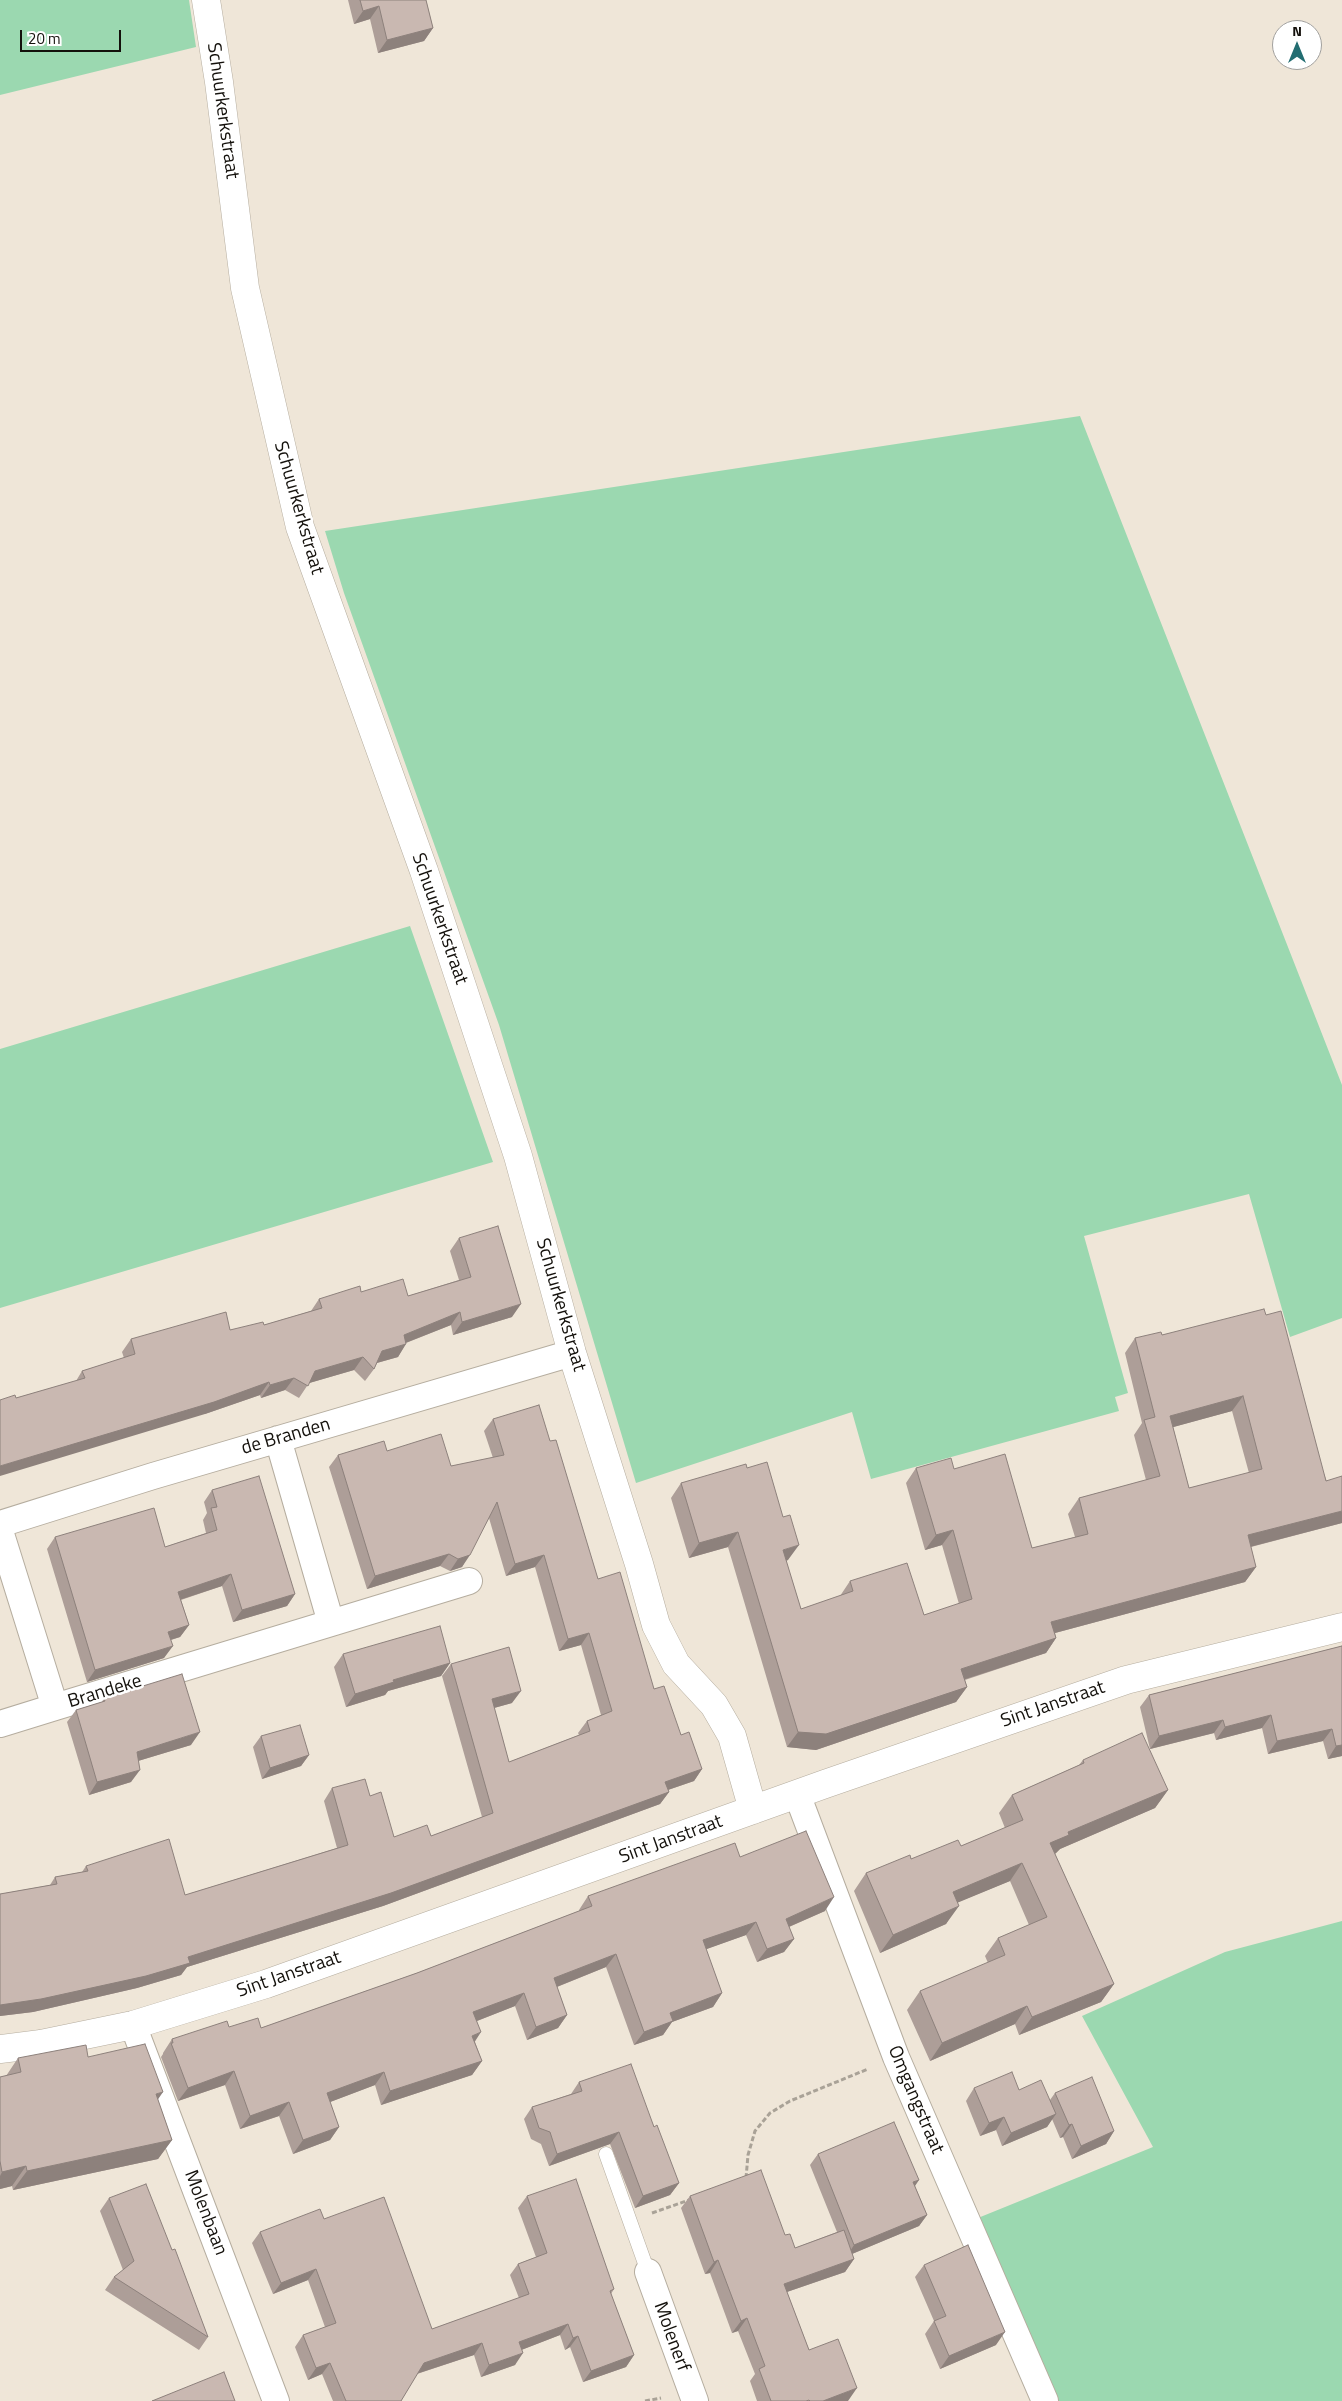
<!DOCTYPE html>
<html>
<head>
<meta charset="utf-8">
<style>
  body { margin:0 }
  #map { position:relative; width:1342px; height:2401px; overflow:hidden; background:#efe6d8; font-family:"Titillium Web",sans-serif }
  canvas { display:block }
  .north { position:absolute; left:1272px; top:20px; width:50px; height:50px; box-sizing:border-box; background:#fff; border:1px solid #a1a09e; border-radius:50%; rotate:0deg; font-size:14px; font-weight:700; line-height:20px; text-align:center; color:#14110c }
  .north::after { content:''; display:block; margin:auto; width:18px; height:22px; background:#236e72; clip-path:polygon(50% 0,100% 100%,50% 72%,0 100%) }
  .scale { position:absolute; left:20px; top:30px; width:101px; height:22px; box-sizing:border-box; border:2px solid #14110c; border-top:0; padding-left:6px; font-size:15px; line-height:18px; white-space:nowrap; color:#14110c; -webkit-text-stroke:4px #fff; paint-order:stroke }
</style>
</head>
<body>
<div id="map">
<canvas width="1342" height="2401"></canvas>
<div class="north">N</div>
<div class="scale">20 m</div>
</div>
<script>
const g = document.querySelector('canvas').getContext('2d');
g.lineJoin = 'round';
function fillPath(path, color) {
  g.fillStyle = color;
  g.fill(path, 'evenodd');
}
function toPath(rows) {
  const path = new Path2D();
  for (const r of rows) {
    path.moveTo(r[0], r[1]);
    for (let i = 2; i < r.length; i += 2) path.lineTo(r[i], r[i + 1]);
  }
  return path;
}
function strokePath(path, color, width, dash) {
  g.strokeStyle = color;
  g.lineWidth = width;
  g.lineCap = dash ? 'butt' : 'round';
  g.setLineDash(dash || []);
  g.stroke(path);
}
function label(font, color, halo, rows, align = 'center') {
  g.font = font + ' "Titillium Web",sans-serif';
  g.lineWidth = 5;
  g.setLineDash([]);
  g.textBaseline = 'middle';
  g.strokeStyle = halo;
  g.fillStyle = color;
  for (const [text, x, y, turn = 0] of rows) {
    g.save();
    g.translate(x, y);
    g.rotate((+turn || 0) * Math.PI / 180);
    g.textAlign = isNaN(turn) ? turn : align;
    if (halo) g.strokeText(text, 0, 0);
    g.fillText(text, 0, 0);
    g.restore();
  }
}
fillPath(toPath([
  [0,0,189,0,196,47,0,95],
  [1080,416,1342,1085,1342,1318,1290,1337,1249,1194,1084,1236,1128,1393,1115,1397,1119,1411,871,1479,852,1412,636,1483,499,1025,344,593,325,531],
  [410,926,493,1162,0,1308,0,1049],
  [1342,1921,1342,2401,1057,2401,973,2220,1153,2147,1082,2016,1225,1952]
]), '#9bd8b0');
const lane = toPath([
  [606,2154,648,2272]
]);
const street = toPath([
  [0,1524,153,1476,572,1353],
  [0,1531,55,1707,331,1623,278,1439],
  [331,1623,469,1581],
  [0,1724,55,1707],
  [797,1794,896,2057,1045,2401],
  [133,2025,276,2401],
  [648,2272,695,2401]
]);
const secondary = toPath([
  [206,0,219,82,245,288,300,527,424,871,518,1156,572,1353,639,1564,656,1625,676,1664,714,1705,732,1736,753,1810],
  [0,2049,41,2044,133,2025,266,1984,825,1784,1126,1680,1342,1627]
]);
strokePath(lane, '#b5ad9f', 15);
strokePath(street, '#b5ad9f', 28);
strokePath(secondary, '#b5ad9f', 29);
strokePath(toPath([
  [746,2178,748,2155,755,2131,770,2113,790,2101,868,2069],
  [652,2213,689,2200],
  [645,2401,661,2398]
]), '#a9a297', 3, [5, 2.5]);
strokePath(lane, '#fff', 14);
strokePath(street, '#fff', 26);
strokePath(secondary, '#fff', 28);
fillPath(toPath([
  [348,0,426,0,433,28,424,41,378,53,370,19,354,24],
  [459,1238,512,1317,453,1335,451,1325,406,1343,398,1357,377,1363,374,1369,365,1381,354,1370,309,1383,299,1398,285,1390,261,1398,260,1395,205,1414,16,1398,76,1381,82,1371,124,1358,122,1352,131,1339,230,1330,264,1325,311,1311,319,1299,361,1292,408,1296,459,1280,450,1251],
  [1266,1315,1342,1523,1251,1547,1256,1567,1245,1582,1055,1633,1056,1638,1046,1653,965,1680,967,1687,956,1702,816,1750,787,1747,728,1547,689,1558,671,1498,681,1483,747,1468,788,1560,786,1561,801,1609,840,1596,850,1581,924,1615,959,1604,942,1545,925,1550,906,1483,916,1468,954,1469,1032,1548,1075,1537,1068,1514,1079,1498,1146,1480,1134,1435,1142,1423,1125,1353,1135,1338,1162,1335],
  [1232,1411,1249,1473,1189,1488,1173,1427],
  [493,1419,550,1441,598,1579,654,1689,681,1735,702,1769,694,1781,668,1790,669,1792,660,1804,383,1906,187,1967,181,1975,137,1988,33,2012,0,2016,0,1894,50,1885,55,1877,82,1872,86,1866,185,1895,337,1848,324,1801,332,1788,370,1796,394,1837,431,1836,482,1817,442,1676,451,1664,512,1703,494,1708,509,1762,579,1735,578,1733,587,1721,601,1715,581,1645,559,1651,535,1567,506,1576,489,1518,462,1567,450,1571,440,1566,367,1589,329,1467,338,1455,387,1451,451,1466,493,1458,484,1431],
  [212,1490,295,1594,287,1606,233,1622,222,1586,181,1600,189,1625,180,1637,171,1640,164,1658,87,1682,47,1549,55,1537,165,1547,206,1533,203,1520,207,1513,204,1502],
  [1342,1646,1342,1756,1328,1759,1323,1741,1268,1754,1262,1728,1216,1740,1214,1733,1150,1749,1140,1707,1149,1695],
  [343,1654,450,1663,441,1676,388,1691,385,1695,346,1707,334,1667],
  [104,1698,191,1745,138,1761,131,1782,89,1795,67,1722,76,1710,102,1702],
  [261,1736,309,1755,301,1766,262,1779,253,1747],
  [1083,1760,1168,1790,1155,1808,1060,1849,1055,1854,1114,1984,1101,2002,1019,2035,1015,2024,930,2061,907,2010,920,1991,988,1963,985,1956,998,1938,1029,1925,1010,1881,958,1902,946,1924,880,1953,854,1891,866,1873,911,1859,961,1846,1005,1828,999,1813,1012,1795,1079,1765],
  [740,1857,825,1911,789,1927,794,1939,784,1952,757,1962,746,1935,706,1949,722,1993,713,2007,672,2022,663,2035,634,2045,606,1967,557,1987,567,2015,558,2028,527,2040,515,2006,477,2021,475,2042,482,2061,472,2075,381,2105,375,2085,330,2102,339,2127,330,2140,293,2154,279,2116,240,2129,225,2085,178,2101,161,2057,163,2054,163,2053,172,2039,229,2027,261,2028,417,1973,579,1911,579,1910,588,1896],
  [88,2057,158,2100,172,2140,158,2159,13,2190,12,2186,0,2189,0,2077,6,2076,18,2058],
  [579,2082,654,2127,679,2183,670,2195,635,2208,610,2144,549,2166,541,2144,531,2139,524,2119,532,2107,571,2094],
  [974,2088,1019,2090,1050,2100,1055,2093,1114,2131,1106,2144,1072,2159,1063,2137,1060,2138,1052,2119,1047,2127,1002,2146,996,2130,980,2136,966,2101],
  [818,2154,915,2186,927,2215,919,2226,852,2254,854,2259,845,2272,787,2292,809,2350,848,2401,757,2401,750,2381,755,2374,738,2331,732,2333,710,2273,705,2274,681,2208,690,2196,785,2235,795,2248,837,2232,810,2165],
  [527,2196,614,2289,611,2294,634,2355,626,2367,583,2382,570,2347,565,2350,560,2335,521,2350,515,2365,481,2377,474,2355,417,2374,401,2401,333,2401,322,2374,308,2380,295,2347,303,2335,325,2327,308,2280,273,2294,252,2243,260,2232,324,2219,432,2329,519,2298,510,2275,518,2264,536,2257,518,2208],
  [109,2198,172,2250,208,2337,199,2350,105,2290,114,2277,123,2270,100,2211],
  [924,2265,996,2345,940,2369,925,2334,934,2321,915,2277]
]), '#ad9e98');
fillPath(toPath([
  [379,6,370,19,354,24,363,11],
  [433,28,424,41,378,53,387,40],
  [521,1304,512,1317,453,1335,462,1322],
  [460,1312,451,1325,395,1347,404,1335],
  [406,1344,398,1357,373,1364,382,1351],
  [363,1357,354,1370,306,1384,315,1371],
  [294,1378,285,1390,261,1398,270,1385],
  [269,1382,260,1395,205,1414,0,1476,0,1466],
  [1243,1396,1232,1411,1159,1431,1170,1416],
  [1342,1511,1342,1523,1238,1550,1248,1535],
  [953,1530,942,1545,925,1550,936,1535],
  [738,1532,728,1547,689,1558,699,1543],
  [799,1545,788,1560,772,1565,783,1550],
  [449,1554,440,1566,367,1589,375,1576],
  [470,1555,462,1567,450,1571,458,1559],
  [544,1555,535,1567,506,1576,515,1564],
  [1256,1567,1245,1582,1040,1637,1051,1622],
  [231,1574,222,1586,170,1603,178,1592],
  [295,1594,287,1606,233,1622,242,1610],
  [189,1625,180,1637,160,1643,168,1632],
  [589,1633,581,1645,559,1651,568,1639],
  [1056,1638,1046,1653,950,1684,961,1669],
  [173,1646,164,1658,87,1682,95,1670],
  [450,1663,441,1676,388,1691,385,1695,346,1707,355,1694,393,1680],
  [967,1687,956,1702,816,1750,787,1747,798,1732],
  [521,1691,512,1703,483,1711,492,1699],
  [1271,1715,1262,1728,1216,1740,1225,1727],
  [1223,1720,1214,1733,1150,1749,1159,1736],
  [1332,1729,1323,1741,1268,1754,1277,1741],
  [200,1732,191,1745,128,1764,137,1752],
  [1342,1745,1342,1756,1328,1759,1336,1746],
  [309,1755,301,1766,262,1779,270,1768],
  [702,1769,694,1781,656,1794,665,1782],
  [140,1770,131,1782,89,1795,97,1782],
  [1168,1790,1155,1808,1060,1849,1056,1853,1038,1861,1050,1843,1068,1832],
  [669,1792,660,1804,383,1906,187,1967,181,1975,137,1988,33,2012,0,2016,0,2005,188,1957],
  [1022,1863,1010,1881,940,1910,953,1892],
  [834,1897,825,1911,777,1932,786,1919],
  [959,1906,946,1924,880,1953,893,1935],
  [756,1922,746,1935,693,1954,703,1940],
  [794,1939,784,1952,757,1962,767,1949],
  [616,1954,606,1967,544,1992,554,1978],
  [1114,1984,1101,2002,1019,2035,1032,2017],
  [524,1993,515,2006,464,2026,473,2012],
  [722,1993,713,2007,672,2022,663,2035,634,2045,644,2032,670,2013],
  [1027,2006,1015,2024,930,2061,942,2043],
  [567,2015,558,2028,527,2040,536,2027],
  [481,2032,472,2046,472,2036],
  [482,2061,472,2075,381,2105,390,2091],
  [234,2071,225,2085,178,2101,188,2088],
  [384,2072,375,2085,317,2107,327,2093],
  [163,2092,150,2111,156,2094],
  [289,2102,279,2116,240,2129,250,2116],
  [1056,2114,1047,2127,1002,2146,1011,2133],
  [1004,2117,996,2130,980,2136,989,2123],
  [1072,2124,1063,2137,1060,2138,1069,2125],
  [339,2127,330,2140,293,2154,303,2140],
  [1114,2131,1106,2144,1072,2159,1081,2146],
  [619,2132,610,2144,549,2166,557,2154],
  [172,2140,158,2159,13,2190,27,2171],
  [26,2166,12,2186,0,2189,0,2176,2,2172],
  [919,2180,911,2192,913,2182],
  [679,2183,670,2195,635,2208,643,2196],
  [927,2215,919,2226,847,2256,854,2245],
  [854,2259,845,2272,775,2296,784,2284],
  [718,2260,710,2273,705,2274,714,2262],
  [316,2269,308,2280,273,2294,281,2283],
  [747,2318,738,2331,732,2333,741,2321],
  [568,2324,560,2335,511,2354,519,2342],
  [1005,2332,996,2345,940,2369,949,2356],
  [578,2336,570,2347,565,2350,573,2338],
  [482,2343,474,2355,416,2374,424,2363],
  [523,2353,515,2365,481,2377,489,2365],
  [634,2355,626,2367,583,2382,591,2371],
  [330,2363,322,2374,308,2380,316,2368],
  [857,2388,848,2401,823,2401]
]), '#8d817c');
const building = toPath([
  [360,0,426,0,433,28,387,40,379,6,363,11,360,0],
  [498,1226,521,1304,462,1322,460,1312,404,1335,406,1344,382,1351,374,1369,363,1357,315,1371,308,1386,294,1378,270,1385,269,1382,214,1402,0,1466,0,1400,15,1395,16,1398,85,1378,82,1371,135,1354,131,1339,226,1312,230,1330,263,1322,264,1325,322,1308,319,1299,360,1286,361,1292,403,1279,408,1296,471,1277,459,1238,498,1226],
  [1264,1309,1266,1315,1281,1311,1326,1481,1342,1476,1342,1511,1248,1535,1256,1567,1051,1622,1056,1638,961,1669,967,1687,826,1734,798,1732,738,1532,699,1543,681,1483,746,1464,747,1468,767,1462,783,1517,790,1515,799,1545,783,1550,801,1609,853,1591,850,1581,907,1563,924,1615,972,1599,953,1530,936,1535,916,1468,951,1458,954,1469,1005,1454,1032,1548,1088,1534,1079,1498,1160,1476,1144,1420,1155,1417,1135,1338,1161,1332,1162,1335,1264,1309],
  [1243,1396,1262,1469,1189,1488,1170,1416,1243,1396],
  [539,1405,550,1441,556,1440,598,1579,620,1572,654,1689,664,1686,681,1735,689,1732,702,1769,665,1782,669,1792,391,1893,188,1957,190,1963,146,1976,41,1999,0,2005,0,1894,57,1884,55,1877,88,1871,86,1866,169,1839,185,1895,348,1845,332,1788,365,1779,370,1796,381,1792,394,1837,427,1825,431,1836,493,1813,451,1664,509,1647,521,1691,492,1699,509,1762,590,1731,587,1721,612,1711,589,1633,568,1639,544,1555,515,1564,497,1502,470,1555,458,1559,449,1554,375,1576,338,1455,384,1441,387,1451,441,1434,451,1466,504,1455,493,1419,539,1405],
  [259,1476,295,1594,242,1610,231,1574,178,1592,189,1625,168,1632,173,1646,95,1670,55,1537,154,1508,165,1547,217,1530,211,1508,217,1507,212,1490,259,1476],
  [440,1626,450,1663,393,1680,394,1682,355,1694,343,1654,440,1626],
  [1342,1646,1342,1745,1336,1746,1332,1729,1277,1741,1271,1715,1225,1727,1223,1720,1159,1736,1149,1695,1342,1646],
  [182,1674,200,1732,137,1752,140,1770,97,1782,76,1710,105,1701,104,1698,182,1674],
  [300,1725,309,1755,270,1768,261,1736,300,1725],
  [1142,1733,1168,1790,1068,1832,1069,1835,1050,1843,1114,1984,1032,2017,1027,2006,942,2043,920,1991,1005,1955,998,1938,1047,1917,1022,1863,953,1892,959,1906,893,1935,866,1873,910,1855,911,1859,958,1840,961,1846,1023,1820,1012,1795,1084,1763,1083,1760,1142,1733],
  [806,1831,834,1897,786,1919,794,1939,767,1949,756,1922,703,1940,722,1993,670,2013,673,2021,644,2032,616,1954,554,1978,567,2015,536,2027,524,1993,473,2012,481,2032,472,2036,482,2061,390,2091,384,2072,327,2093,339,2127,303,2140,289,2102,250,2116,234,2071,188,2088,171,2043,173,2043,172,2039,227,2021,229,2027,258,2018,261,2028,417,1973,592,1906,588,1896,735,1843,740,1857,806,1831],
  [145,2044,163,2092,156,2094,172,2140,27,2171,26,2166,2,2172,0,2161,0,2077,21,2072,18,2058,86,2045,88,2057,145,2044],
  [631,2064,654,2127,657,2125,679,2183,643,2196,619,2132,557,2154,550,2132,539,2128,532,2107,582,2091,579,2082,631,2064],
  [1012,2072,1019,2090,1041,2080,1056,2114,1011,2133,1004,2117,989,2123,974,2088,1012,2072],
  [1092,2077,1114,2131,1081,2146,1072,2124,1069,2125,1055,2093,1092,2077],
  [894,2122,919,2180,913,2182,927,2215,854,2245,818,2154,894,2122],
  [761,2170,785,2235,790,2234,795,2248,844,2230,854,2259,784,2284,809,2350,838,2339,857,2388,823,2401,810,2401,809,2400,806,2401,771,2401,759,2369,765,2366,747,2318,741,2321,718,2260,714,2262,690,2196,761,2170],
  [576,2179,614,2289,610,2291,634,2355,591,2371,578,2336,573,2338,568,2324,519,2342,523,2353,489,2365,482,2343,424,2363,401,2401,346,2401,330,2363,316,2368,303,2335,336,2323,316,2269,281,2283,260,2232,320,2209,324,2219,384,2197,432,2329,529,2294,518,2264,547,2253,527,2196,576,2179],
  [146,2184,172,2250,175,2249,208,2337,114,2277,134,2261,109,2198,146,2184],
  [968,2245,1005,2332,949,2356,934,2321,946,2316,924,2265,968,2245],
  [224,2372,235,2401,152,2401,224,2372]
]);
fillPath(building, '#c9b8b1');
strokePath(building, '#8d817c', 1);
label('19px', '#14110c', '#fff', [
  ["Schuurkerkstraat",222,111,82],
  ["Schuurkerkstraat",298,508,74],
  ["Schuurkerkstraat",439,919,71],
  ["Schuurkerkstraat",560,1305,74],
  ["de Branden",286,1437,-16],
  ["Brandeke",105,1692,-17],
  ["Sint Janstraat",1053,1705,-19],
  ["Sint Janstraat",671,1840,-20],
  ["Sint Janstraat",289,1975,-19],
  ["Omgangstraat",915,2100,67],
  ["Molenbaan",205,2213,69],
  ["Molenerf",671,2337,70]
]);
</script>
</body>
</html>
